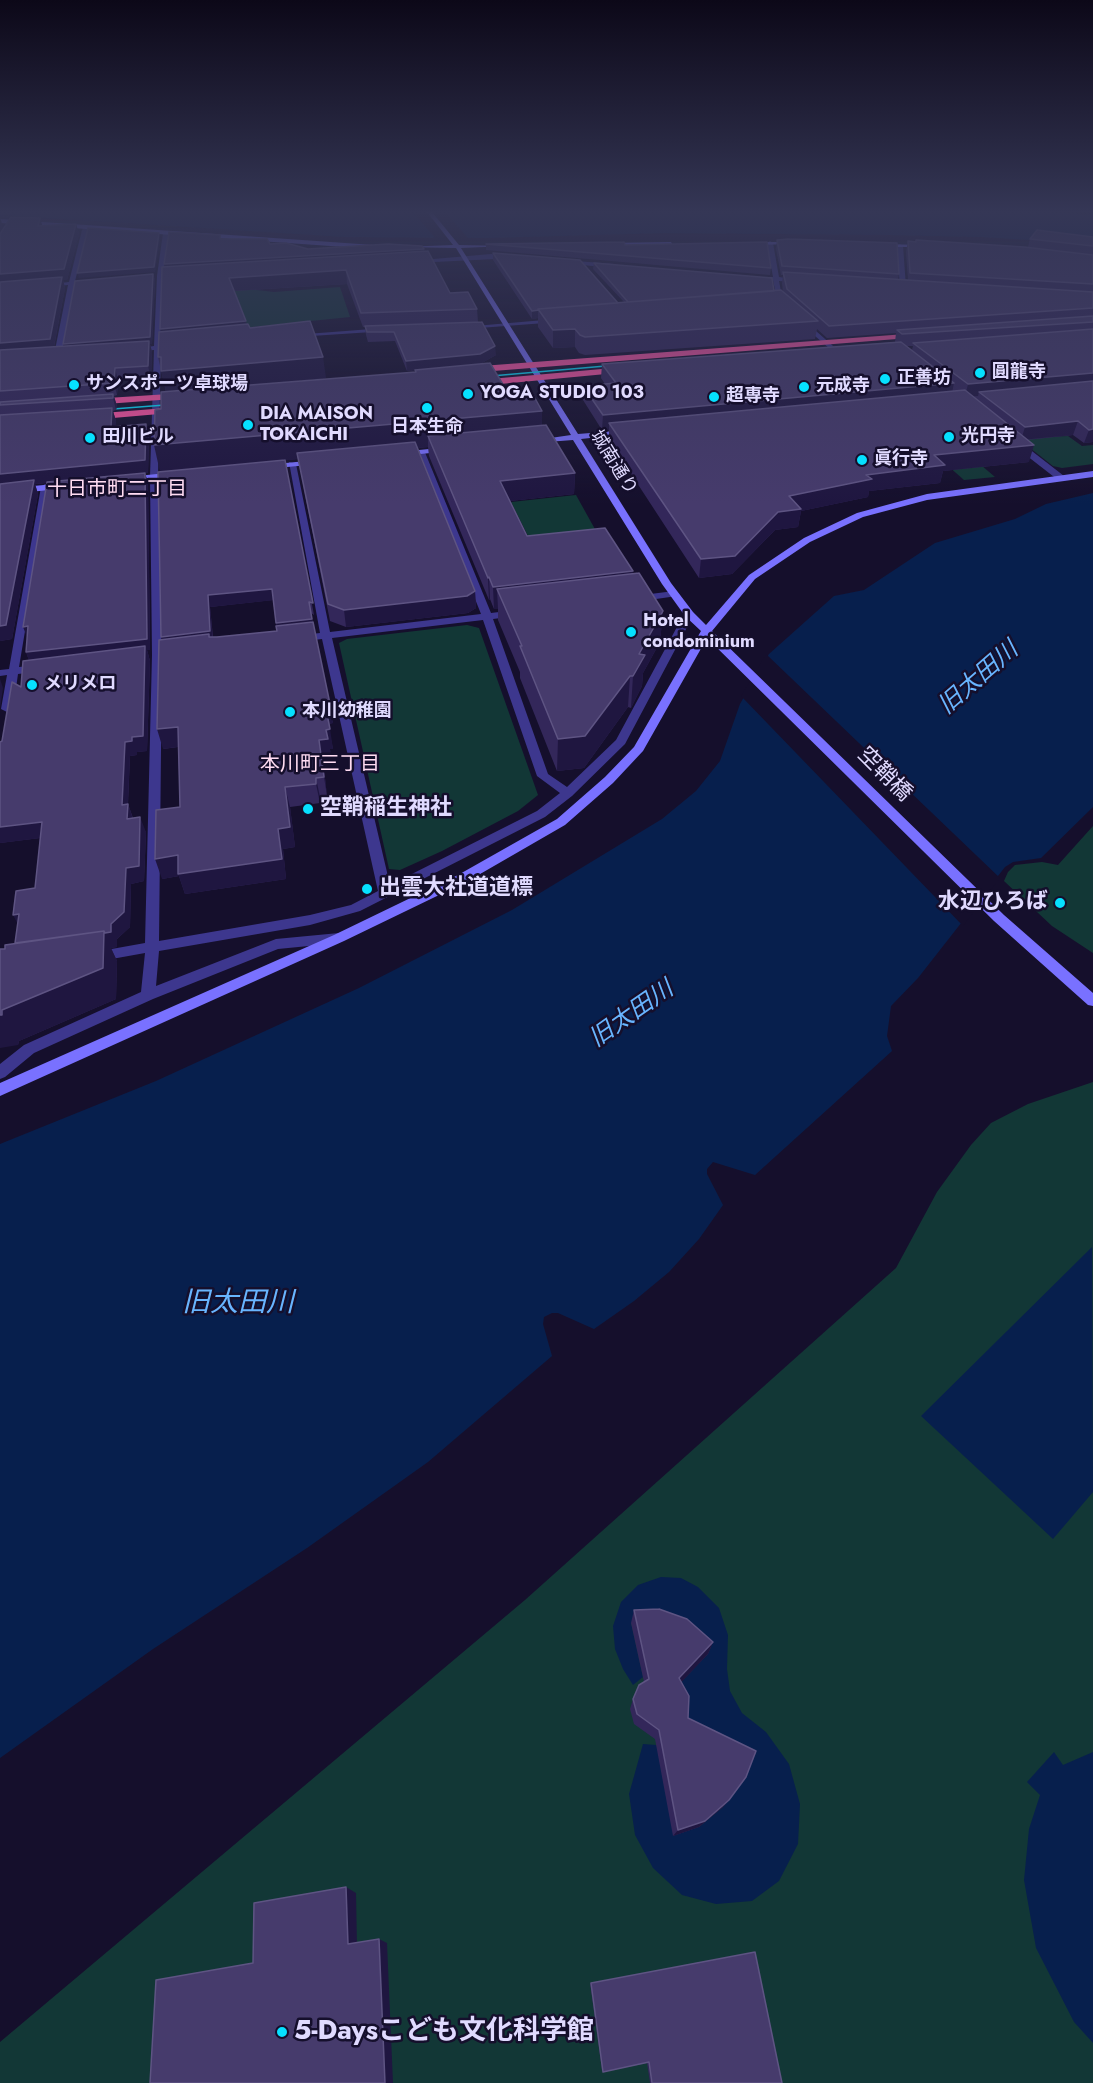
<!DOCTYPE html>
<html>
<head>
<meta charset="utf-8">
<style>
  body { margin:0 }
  canvas { display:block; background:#150f2c }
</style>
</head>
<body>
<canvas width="1093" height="2083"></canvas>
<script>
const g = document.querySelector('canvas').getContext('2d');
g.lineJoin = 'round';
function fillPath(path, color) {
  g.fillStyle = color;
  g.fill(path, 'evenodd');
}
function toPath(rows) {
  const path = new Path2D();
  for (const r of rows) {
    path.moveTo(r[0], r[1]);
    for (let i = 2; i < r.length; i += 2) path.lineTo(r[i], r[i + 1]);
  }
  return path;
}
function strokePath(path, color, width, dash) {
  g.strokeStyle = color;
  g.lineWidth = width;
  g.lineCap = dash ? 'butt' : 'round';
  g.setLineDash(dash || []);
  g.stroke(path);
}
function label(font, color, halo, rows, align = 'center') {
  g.font = font + ' Jost,"Noto Sans JP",sans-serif';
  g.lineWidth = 5;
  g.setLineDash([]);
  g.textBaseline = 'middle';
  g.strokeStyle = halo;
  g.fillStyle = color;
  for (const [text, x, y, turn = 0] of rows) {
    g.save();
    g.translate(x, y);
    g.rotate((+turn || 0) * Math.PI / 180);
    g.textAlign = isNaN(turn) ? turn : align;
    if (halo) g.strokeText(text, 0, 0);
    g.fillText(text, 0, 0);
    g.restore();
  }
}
fillPath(toPath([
  [340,287,350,317,194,333,191,293,248,289,274,292],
  [978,407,1049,437,1068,436,1082,446,1093,445,1093,464,1062,468,1053,466],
  [968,454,995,477,964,480,938,457],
  [576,495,596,531,529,538,511,502],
  [467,625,479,628,538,795,518,811,442,851,400,870,389,869,339,643,347,639],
  [1093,826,1093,953,1052,926,1004,881,1008,872,1015,865,1042,862,1058,865],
  [1093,1082,1093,2083,0,2083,0,2042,525,1600,896,1268,937,1192,971,1145,991,1123,1028,1104]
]), '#123736');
fillPath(toPath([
  [0,212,1048,212,1093,215,1093,244,981,237,887,235,664,233,487,238,344,237,0,215],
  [1093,493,1093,807,1041,858,1013,862,1005,867,918,978,891,1006,887,1036,892,1051,755,1175,713,1162,707,1169,707,1174,723,1205,699,1239,669,1272,634,1301,594,1329,558,1313,552,1313,544,1317,543,1324,552,1356,428,1462,307,1548,153,1649,0,1758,0,1144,156,1081,359,988,512,910,662,819,696,791,720,761,740,704,769,654,834,596,864,590,935,543,1015,519,1046,504],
  [1092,1247,1093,1492,1053,1539,921,1416],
  [661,1577,681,1578,698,1587,719,1608,728,1635,727,1669,730,1691,742,1713,766,1732,789,1764,800,1804,798,1844,779,1881,752,1901,716,1904,682,1895,653,1868,635,1835,629,1794,643,1744,656,1745,699,1827,723,1807,739,1785,684,1728,675,1689,707,1654,631,1623,643,1677,633,1685,623,1669,615,1649,613,1626,621,1602,638,1585],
  [1054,1752,1063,1765,1093,1752,1093,2043,1074,2022,1036,1948,1024,1880,1029,1829,1040,1795,1027,1782]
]), '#071f4d');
fillPath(toPath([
  [413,212,445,212,468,238,436,239],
  [766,654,1000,878,963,926,741,696]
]), '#150f2c');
fillPath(toPath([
  [86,226,91,227,88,230,75,281,96,282,75,285,62,355,58,357,54,355,68,285,46,287,43,285,69,282,82,230,86,226],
  [166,231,169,233,163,276,161,345,179,344,182,346,161,350,158,477,162,655,159,941,310,915,351,905,378,891,322,639,296,642,291,639,296,636,320,633,289,462,296,464,330,632,481,614,417,452,424,450,491,613,516,610,521,613,516,616,493,619,548,774,567,787,616,740,684,614,689,611,694,614,625,744,572,796,545,817,360,911,310,925,159,951,156,986,276,939,339,933,346,938,339,943,278,949,153,999,34,1053,5,1077,0,1079,0,1064,24,1045,141,992,145,953,95,962,88,957,95,952,145,943,152,655,150,477,154,350,131,352,128,350,154,346,157,276,163,233,166,231],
  [483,620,537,776,560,793,537,811,390,885,332,638,483,620],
  [770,241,773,243,779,277,806,281,803,283,779,281,783,302,841,353,841,355,837,355,778,304,773,280,749,277,773,277,767,243,770,241],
  [900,244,903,246,906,287,903,289,900,287,897,246,900,244],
  [491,254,516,258,414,263,411,261,491,254],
  [563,260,614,264,617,266,614,268,561,263,563,260],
  [556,319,558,322,466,329,463,327,556,319],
  [385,328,387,331,296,337,293,335,385,328],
  [1013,441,1019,441,1064,476,1064,480,1058,480,1013,445,1013,441],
  [45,484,49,487,19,667,42,665,47,668,42,671,18,674,13,709,7,712,1,709,7,675,0,676,0,670,9,669,41,487,45,484],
  [674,591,679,594,677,596,635,602,630,599,635,596,674,591]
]), '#3d378e');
fillPath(toPath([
  [427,212,432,212,459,245,509,246,461,248,578,434,627,430,631,432,627,434,581,439,671,583,693,612,706,625,749,575,804,538,857,513,927,494,1093,471,1093,477,927,500,863,517,810,542,755,579,712,631,1004,915,1093,993,1093,1006,1088,1005,994,921,707,638,643,751,613,783,565,825,468,881,344,941,0,1096,0,1083,334,935,458,875,557,819,605,777,634,747,701,631,685,616,662,584,573,440,534,443,530,441,571,435,456,248,401,247,453,245,427,212],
  [0,219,374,245,377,247,374,249,0,223,0,219],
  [671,242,673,245,602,245,605,243,671,242],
  [744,242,797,242,800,244,746,245,744,242],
  [878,244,926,245,929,247,876,247,878,244],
  [448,447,452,449,451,451,400,456,396,454,400,452,448,447],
  [316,460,320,462,319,464,266,469,262,467,266,465,316,460],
  [176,472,179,473,179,477,128,483,124,480,128,477,176,472],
  [66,483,70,486,69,488,0,495,0,489,66,483]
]), '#7971ff');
fillPath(toPath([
  [919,333,922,333,922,337,468,373,464,370,468,367,919,333],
  [624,367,628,370,627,372,479,386,475,383,479,380,624,367],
  [184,393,187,394,187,398,92,405,87,402,92,399,184,393],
  [179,407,182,408,182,412,90,420,85,417,90,414,179,407]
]), '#ff55a2');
strokePath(toPath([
  [480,377,617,365],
  [100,410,178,404]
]), '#06e0ff', 1.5);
fillPath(toPath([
  [40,218,42,226,76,224,79,234,67,280,63,280,65,288,54,347,64,346,63,344,153,274,155,280,152,344,150,344,152,352,151,378,118,380,117,395,114,396,117,406,116,410,113,411,116,421,115,426,149,436,148,473,145,473,148,483,150,650,147,650,150,661,147,751,137,752,137,755,130,756,128,804,133,818,146,832,144,881,131,884,130,927,117,939,117,947,111,948,117,961,116,999,19,1041,18,1045,5,949,15,943,35,888,40,838,0,843,0,742,2,741,21,687,29,660,26,652,47,483,35,484,38,494,12,639,0,641,0,234],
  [1093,237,1093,442,1084,443,1073,435,1027,440,1029,462,943,471,940,483,869,491,868,497,801,511,798,527,775,530,732,574,699,578,609,440,609,430,602,430,583,400,583,386,605,384,601,378,602,364,895,342,896,333,827,338,817,329,815,339,585,355,579,353,575,347,553,348,538,327,538,318,532,319,493,260,493,253,618,303,624,302,593,269,594,263,783,293,782,283,783,275,781,275,776,249,777,240,899,274,898,279,908,280,906,252,908,241,1028,247,1030,239],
  [906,346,913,346,912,350],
  [221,239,308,249,424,251,450,293,477,309,478,322,496,355,480,364,507,391,542,411,542,425,575,473,574,494,510,501,527,536,633,574,663,611,660,642,643,673,642,686,631,708,628,707,584,768,557,771,520,678,520,672,498,620,498,609,494,609,490,599,489,600,429,456,428,447,418,448,475,591,476,608,468,613,346,627,330,621,298,459,285,460,314,615,311,613,333,723,328,724,333,749,330,749,331,759,323,760,327,796,320,797,320,803,290,807,295,847,283,849,286,879,185,894,179,876,162,879,180,807,178,747,163,749,161,637,160,471,161,409,166,392,158,357,161,332,165,267],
  [347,284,363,327,365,327,366,335,368,342,395,341,407,371,415,370,415,372,187,390,326,378,250,328,246,324,234,291],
  [273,600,277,631,213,637,210,607],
  [486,244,625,245,771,268,770,275,486,250],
  [634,1610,713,1642,708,1654,681,1682,688,1718,729,1800,723,1807,699,1827,673,1836,655,1739,634,1724,630,1709,633,1699,644,1682,631,1623],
  [590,1983,591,1983,782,2083,650,2083,647,2063,603,2072,602,2070]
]), '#33275a');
fillPath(toPath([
  [0,217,3,227,0,234],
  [40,218,43,228,38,226],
  [76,224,79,234,67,280,63,280,65,288,53,351,0,355,0,274],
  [159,233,160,238,155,272,79,278,77,273],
  [424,249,424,256,166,272,164,264],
  [346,270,347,284,231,291,229,278],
  [153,274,155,280,152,344,150,344,152,352,151,378,148,366,65,351,63,344],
  [538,310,538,318,532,319,532,311],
  [246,321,248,336,163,344,160,329],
  [575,329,575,347,553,348,553,330],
  [495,346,496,355,480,364,407,371,406,361],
  [323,357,326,378,166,392,161,371],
  [115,368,118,380,117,395,114,383],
  [1093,373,1093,385,979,392,978,396,965,397,968,384],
  [954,383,951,398,609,423,609,430,602,430,603,415],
  [113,394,117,406,116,410,113,398],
  [112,408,116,421,114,439,111,427],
  [542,411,542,436,428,436,428,447,160,472,154,445],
  [1078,421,1073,435,1021,440,1025,427],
  [146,424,149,436,148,473,145,473,148,483,150,650,147,650,150,661,147,751,137,752,137,755,130,756,127,820,30,664,26,652,145,473,35,484,38,494,12,639,0,641,0,474],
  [1093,429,1093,442,1084,443,1089,430],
  [1034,445,1029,462,943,471,940,483,869,491,868,497,801,511,798,527,775,530,732,574,699,578,701,559,789,496,934,455],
  [575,473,574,494,501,502,500,481],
  [633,571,632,594,497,589,498,609,494,609,493,587],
  [489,577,490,599,489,600,488,578],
  [272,589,274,600,210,607,213,643,164,648,161,637,208,595],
  [475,591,476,608,468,613,346,627,344,610],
  [663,611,660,642,643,673,642,686,631,708,633,676,639,654],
  [312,619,314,630,279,635,276,623],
  [28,626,27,637,23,627],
  [630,676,628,707,584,768,557,771,558,739],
  [0,679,3,688,0,708],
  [325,704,330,704,333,723,328,724],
  [178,727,183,746,163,749,157,729],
  [330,729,333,749,330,749,331,759,323,760,327,796,324,777,319,740,326,730],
  [316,778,320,797,320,803,316,784],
  [285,787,290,807,295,847,283,849,286,879,185,894,179,876,162,879,155,859,178,855,278,829],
  [128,804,133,819,127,819],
  [140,817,146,832,144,881,131,884,130,927,117,939,117,947,111,948,117,961,116,999,19,1041,18,1045,0,1048,0,1015,22,960,111,924],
  [42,822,48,837,0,843,0,827],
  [19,914,21,930,13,915],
  [713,1642,708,1654,675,1689,679,1678],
  [729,1800,723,1807,699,1827,673,1836,678,1830],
  [346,1887,356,1893,357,1948,348,1944],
  [379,1939,387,1943,393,2083,385,2083]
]), '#1f1640');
const building = toPath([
  [11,217,40,218,38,226,76,224,64,269,0,274,0,234,11,217],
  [88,228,159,233,154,267,77,273,88,228],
  [1037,230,1093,237,1093,246,1030,239,1037,230],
  [169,232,220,235,220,239,267,239,270,244,286,243,308,249,388,244,422,246,424,249,164,264,169,232],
  [789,239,897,243,899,274,782,266,777,240,789,239],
  [916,240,1024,247,1093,255,1093,284,910,273,908,241,916,242,916,240],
  [624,242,625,245,767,242,771,268,486,244,624,242],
  [428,251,450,293,468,292,477,309,361,313,346,270,229,278,246,321,160,329,162,267,428,251],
  [493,253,580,260,618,303,538,309,539,310,532,311,493,253],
  [594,263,772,278,774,291,628,302,594,263],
  [783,272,1093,292,1093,308,829,326,787,289,783,272],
  [153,274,150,337,63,344,75,281,153,274],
  [62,277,50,339,0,343,0,282,62,277],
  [781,290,818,321,585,337,580,335,575,329,553,330,538,309,781,290],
  [1093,316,1093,322,902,334,897,330,1093,316],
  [310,321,323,357,161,371,161,357,158,357,159,332,248,324,250,328,310,321],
  [482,322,495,346,480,354,406,361,394,332,367,332,365,326,482,322],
  [1093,329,1093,373,968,384,913,343,1093,329],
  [149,341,148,366,115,368,114,383,0,391,0,350,149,341],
  [901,342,954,383,603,415,583,386,616,383,602,364,901,342],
  [490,363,507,391,530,389,542,411,154,445,155,410,161,409,161,392,416,372,415,370,490,363],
  [1093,381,1093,429,1089,430,1078,421,1025,427,979,392,1093,381],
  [965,390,1034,445,934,455,945,465,866,475,872,479,789,496,801,509,778,512,735,556,701,559,609,423,965,390],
  [113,394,113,398,0,405,0,402,113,394],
  [112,408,111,427,146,424,145,460,0,474,0,415,112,408],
  [546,425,575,473,500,481,527,536,605,528,633,571,493,587,489,577,488,578,428,436,546,425],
  [415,442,475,591,467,596,344,610,328,604,297,453,415,442],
  [285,460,313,603,309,602,312,619,276,623,272,589,208,595,210,631,161,637,158,472,285,460],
  [145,473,147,639,26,652,28,626,23,627,47,482,145,473],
  [34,480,6,625,0,626,0,484,34,480],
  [639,573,663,611,639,654,645,655,633,676,630,676,585,736,558,739,520,646,522,646,497,589,639,573],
  [313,622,330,704,325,704,330,729,326,730,328,739,319,740,324,777,316,778,316,784,285,787,290,827,278,829,282,859,178,874,178,855,155,859,156,810,180,807,178,727,157,729,159,640,209,634,209,637,217,637,277,631,276,626,313,622],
  [145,646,143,736,132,737,132,741,125,742,122,805,128,804,127,819,140,817,139,866,126,868,124,912,111,924,111,932,105,933,104,931,15,943,19,914,13,915,16,891,35,888,42,822,0,827,0,742,2,741,12,682,21,687,23,661,145,646],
  [104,931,103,968,2,1010,2,1015,0,1015,0,949,5,949,5,945,104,931],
  [659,1609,687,1619,713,1642,679,1678,689,1696,688,1718,756,1751,746,1777,729,1800,705,1821,678,1830,659,1730,637,1714,633,1699,639,1685,649,1679,634,1610,659,1609],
  [346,1887,348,1944,379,1939,385,2083,150,2083,156,1980,253,1963,254,1903,346,1887],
  [755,1952,782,2083,652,2083,649,2062,603,2072,591,1983,755,1952]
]);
fillPath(building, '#463b6c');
strokePath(building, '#5e5483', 1.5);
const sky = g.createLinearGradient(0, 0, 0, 504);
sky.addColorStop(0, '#0c0818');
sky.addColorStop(0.42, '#353756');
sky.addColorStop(1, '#35375600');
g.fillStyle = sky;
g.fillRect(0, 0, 1093, 504);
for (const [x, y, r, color] of [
  [980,373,6,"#06e0ff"],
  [885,379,6,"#06e0ff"],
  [74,385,6,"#06e0ff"],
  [804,387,6,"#06e0ff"],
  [468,394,6,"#06e0ff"],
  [714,397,6,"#06e0ff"],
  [427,408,6,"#06e0ff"],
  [248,425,6,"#06e0ff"],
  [949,437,6,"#06e0ff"],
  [90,438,6,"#06e0ff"],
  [862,460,6,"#06e0ff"],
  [631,632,6,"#06e0ff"],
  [32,685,6,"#06e0ff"],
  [290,712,6,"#06e0ff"],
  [308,809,6,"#06e0ff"],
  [367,889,6,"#06e0ff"],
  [1060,903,6,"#06e0ff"],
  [282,2032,6,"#06e0ff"]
]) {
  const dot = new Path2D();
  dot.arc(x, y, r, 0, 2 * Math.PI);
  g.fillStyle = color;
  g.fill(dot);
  strokePath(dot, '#150f2c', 2);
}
label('bold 18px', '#e0daff', '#150f2c', [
  ["圓龍寺",992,373],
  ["正善坊",897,379],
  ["サンスポーツ卓球場",86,385],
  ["元成寺",816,387],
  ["YOGA STUDIO 103",480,394],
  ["超専寺",726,397],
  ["DIA MAISON",260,415],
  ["TOKAICHI",260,436],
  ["日本生命",427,428,"center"],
  ["光円寺",961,437],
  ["田川ビル",102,438],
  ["眞行寺",874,460],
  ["Hotel",643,622],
  ["condominium",643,643],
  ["メリメロ",44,685],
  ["本川幼稚園",302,712]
], 'left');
label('18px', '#e0daff', '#150f2c', [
  ["城南通り",613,463,58]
]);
label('20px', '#ffdcf2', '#150f2c', [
  ["十日市町二丁目",117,490],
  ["本川町三丁目",320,765]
]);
label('22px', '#e0daff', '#150f2c', [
  ["空鞘橋",884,775,45]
]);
label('bold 22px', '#e0daff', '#150f2c', [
  ["空鞘稲生神社",320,809],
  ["出雲大社道道標",379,889],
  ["水辺ひろば",1048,903,"right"]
], 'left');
label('italic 24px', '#68b5ff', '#150f2c', [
  ["旧太田川",979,679,-41],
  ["旧太田川",632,1015,-35]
]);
label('bold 27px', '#e0daff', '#150f2c', [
  ["5-Daysこども文化科学館",294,2032]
], 'left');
label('italic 28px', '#68b5ff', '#150f2c', [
  ["旧太田川",238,1304]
]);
</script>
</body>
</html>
